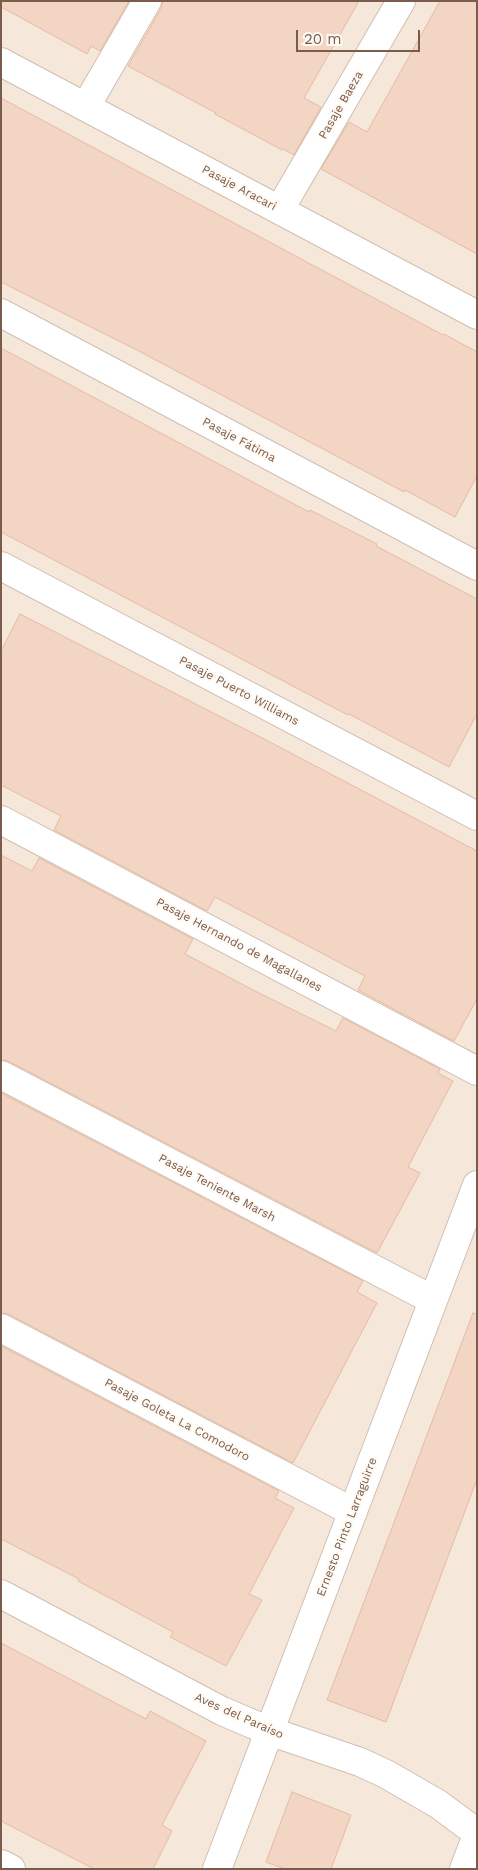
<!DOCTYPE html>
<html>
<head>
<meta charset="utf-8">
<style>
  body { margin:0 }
  #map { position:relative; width:478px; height:1870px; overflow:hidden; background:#fdf6ec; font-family:"Work Sans",sans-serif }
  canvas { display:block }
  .frame { position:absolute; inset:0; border:2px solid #7a5c4d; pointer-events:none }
  .scale { position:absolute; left:296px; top:30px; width:124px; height:22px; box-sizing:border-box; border:2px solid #7a5c4d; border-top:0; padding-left:6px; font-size:15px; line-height:18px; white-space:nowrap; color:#7a5c4d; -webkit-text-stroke:4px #fffaf3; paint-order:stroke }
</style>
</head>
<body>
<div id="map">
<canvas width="478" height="1870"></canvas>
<div class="frame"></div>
<div class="scale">20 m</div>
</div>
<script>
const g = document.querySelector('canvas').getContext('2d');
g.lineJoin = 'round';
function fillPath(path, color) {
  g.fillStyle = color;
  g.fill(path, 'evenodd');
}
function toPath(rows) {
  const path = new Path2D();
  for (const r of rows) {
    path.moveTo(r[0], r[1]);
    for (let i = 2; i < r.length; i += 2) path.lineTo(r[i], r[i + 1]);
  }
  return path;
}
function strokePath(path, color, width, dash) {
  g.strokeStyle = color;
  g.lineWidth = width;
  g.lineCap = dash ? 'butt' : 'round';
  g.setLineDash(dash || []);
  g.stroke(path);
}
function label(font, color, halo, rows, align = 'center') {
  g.font = font + ' "Work Sans",sans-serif';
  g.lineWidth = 4.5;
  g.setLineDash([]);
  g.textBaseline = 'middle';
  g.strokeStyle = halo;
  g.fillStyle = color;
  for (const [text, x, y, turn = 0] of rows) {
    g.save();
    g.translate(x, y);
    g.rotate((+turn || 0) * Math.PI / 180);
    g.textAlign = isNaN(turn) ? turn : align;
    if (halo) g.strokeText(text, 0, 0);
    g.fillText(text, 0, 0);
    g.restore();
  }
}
fillPath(toPath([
  [1,1,477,1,477,1869,1,1869]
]), '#f5e8da');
const building = toPath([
  [1,1,129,1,100,51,91,46,87,54,1,7,1,1],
  [163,1,359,1,304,98,321,107,294,155,283,149,282,150,215,114,216,113,128,66,161,9,163,1],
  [440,1,477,1,477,254,321,169,349,122,367,132,440,1],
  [1,98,443,335,444,334,477,352,477,476,455,517,405,490,404,492,135,349,1,282,1,98],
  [1,348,309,512,310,510,377,544,376,546,477,599,477,714,449,767,349,714,348,715,323,702,1,532,1,348],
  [20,614,268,741,477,851,477,999,454,1041,358,990,365,976,257,919,215,897,207,911,54,830,61,816,1,785,1,651,20,614],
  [1,855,32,871,39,858,193,939,185,954,255,991,336,1031,343,1018,440,1069,438,1073,453,1081,408,1167,420,1173,377,1253,8,1061,1,1060,1,855],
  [1,1093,363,1281,357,1292,377,1303,293,1463,8,1314,1,1313,1,1093],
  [473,1313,477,1314,477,1479,386,1722,327,1700,473,1313],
  [1,1346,279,1491,275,1498,294,1508,249,1594,262,1600,226,1666,170,1637,173,1632,78,1581,79,1579,1,1539,1,1346],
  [1,1643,146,1719,150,1711,206,1741,162,1825,172,1831,153,1869,94,1869,1,1821,1,1643],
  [292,1792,351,1815,331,1869,285,1869,266,1862,292,1792]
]);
fillPath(building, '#f3d5c3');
strokePath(building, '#e6bba3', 1);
const minor = toPath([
  [1,62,477,315],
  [86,106,147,1],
  [280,209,401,1],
  [1,313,477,566],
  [1,566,477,816],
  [1,820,477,1071],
  [1,1075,433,1300],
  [1,1328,353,1512],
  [1,1594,222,1711,269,1731,360,1762,386,1774,438,1804,477,1833],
  [1,1864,11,1869],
  [217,1869,477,1185],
  [464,1869,477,1835]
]);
strokePath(minor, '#d1beb0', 30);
strokePath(minor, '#fff', 28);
label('12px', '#7a5c4d', '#fffaf3', [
  ["Pasaje Baeza",341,105,-60],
  ["Pasaje Aracari",239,188,28],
  ["Pasaje Fátima",239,440,28],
  ["Pasaje Puerto Williams",239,691,28],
  ["Pasaje Hernando de Magallanes",239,945,28],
  ["Pasaje Teniente Marsh",217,1188,28],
  ["Pasaje Goleta La Comodoro",177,1420,28],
  ["Ernesto Pinto Larraguirre",347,1527,-69],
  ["Aves del Paraíso",239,1716,24]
]);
</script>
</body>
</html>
